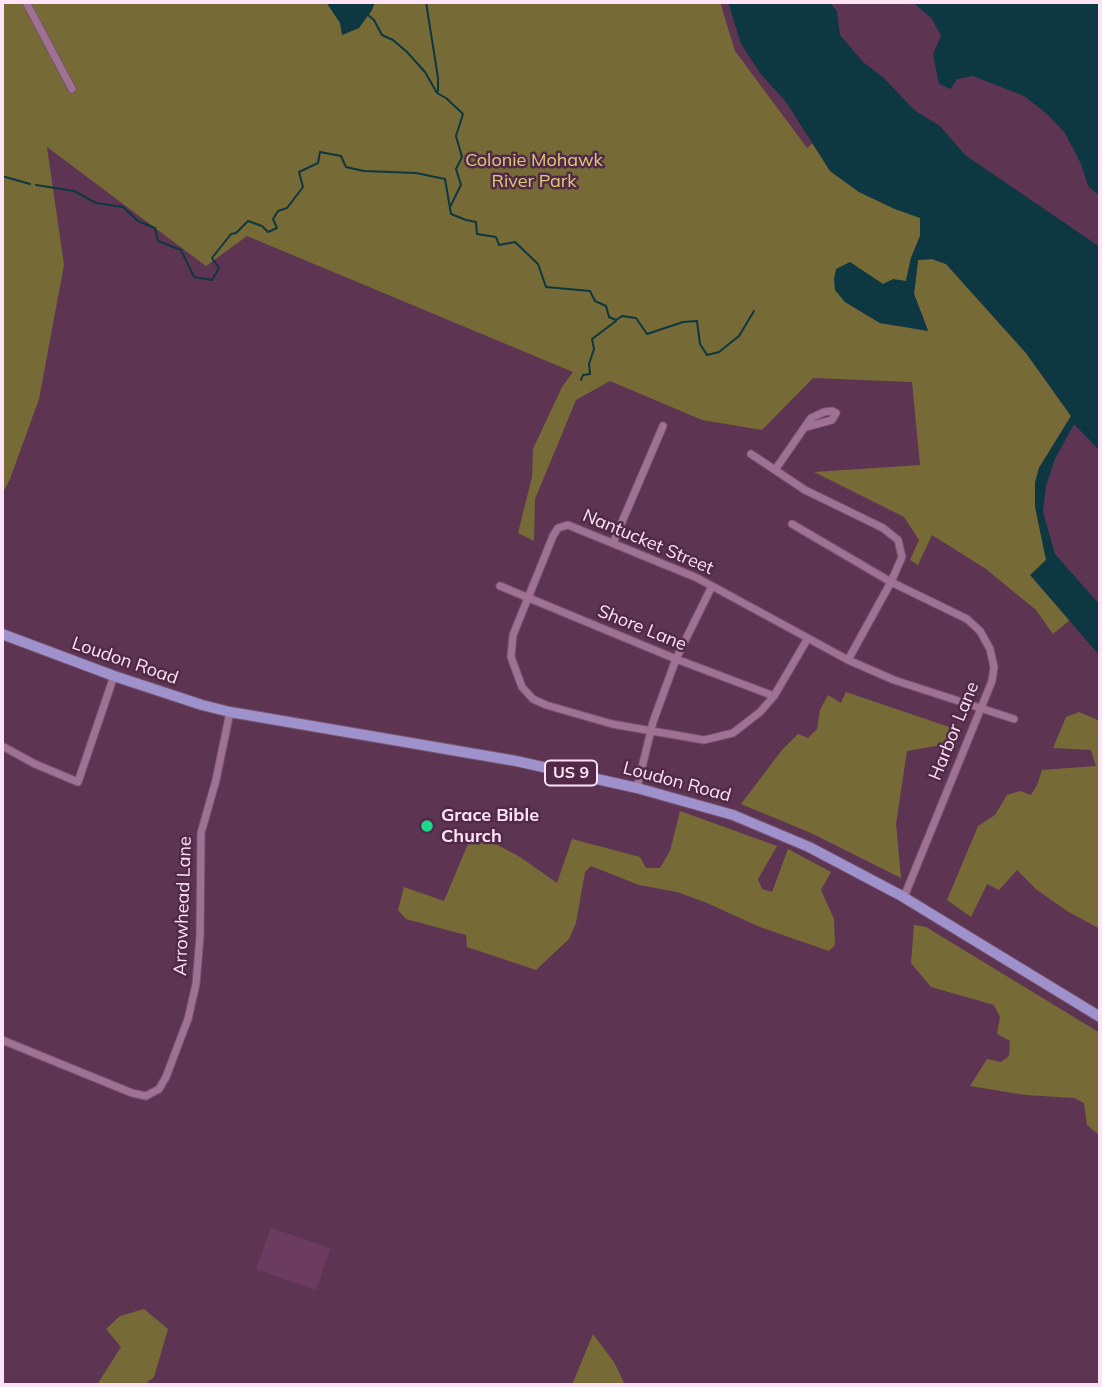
<!DOCTYPE html>
<html>
<head>
<meta charset="utf-8">
<style>
  body { margin:0 }
  #map { position:relative; width:1102px; height:1387px; overflow:hidden; background:#5d3553; font-family:Mulish,sans-serif }
  canvas { display:block }
  .frame { position:absolute; inset:0; border:4px solid #fee4f6; pointer-events:none }
</style>
</head>
<body>
<div id="map">
<canvas width="1102" height="1387"></canvas>
<div class="frame"></div>
</div>
<script>
const g = document.querySelector('canvas').getContext('2d');
g.lineJoin = 'round';
function fillPath(path, color) {
  g.fillStyle = color;
  g.fill(path, 'evenodd');
}
function toPath(rows) {
  const path = new Path2D();
  for (const r of rows) {
    path.moveTo(r[0], r[1]);
    for (let i = 2; i < r.length; i += 2) path.lineTo(r[i], r[i + 1]);
  }
  return path;
}
function strokePath(path, color, width, dash) {
  g.strokeStyle = color;
  g.lineWidth = width;
  g.lineCap = dash ? 'butt' : 'round';
  g.setLineDash(dash || []);
  g.stroke(path);
}
function label(font, color, halo, rows, align = 'center') {
  g.font = font + ' Mulish,sans-serif';
  g.lineWidth = 5;
  g.setLineDash([]);
  g.textBaseline = 'middle';
  g.strokeStyle = halo;
  g.fillStyle = color;
  for (const [text, x, y, turn = 0] of rows) {
    g.save();
    g.translate(x, y);
    g.rotate((+turn || 0) * Math.PI / 180);
    g.textAlign = isNaN(turn) ? turn : align;
    if (halo) g.strokeText(text, 0, 0);
    g.fillText(text, 0, 0);
    g.restore();
  }
}
fillPath(toPath([
  [271,1228,330,1248,316,1290,256,1269]
]), '#6b3c5f');
fillPath(toPath([
  [2,2,720,2,735,51,807,148,813,143,830,171,859,192,895,209,920,217,920,236,911,258,906,281,835,290,845,302,880,323,928,330,914,294,918,260,932,259,946,264,1026,353,1071,416,1039,468,1035,483,1057,605,1070,620,1053,634,1036,610,986,569,932,535,918,565,910,560,919,540,904,517,814,472,920,465,912,382,813,378,762,430,702,420,610,381,576,400,535,499,534,541,518,533,532,477,533,449,562,387,573,372,247,236,206,266,47,147,64,265,39,399,10,479,2,494],
  [846,692,955,729,948,744,907,751,896,824,901,878,811,833,741,804,782,750,798,734,808,738,817,729,820,710,828,695,841,703],
  [1079,712,1100,721,1100,929,1067,911,1037,890,1017,870,999,890,987,884,971,917,947,900,978,826,995,815,1007,795,1020,791,1031,795,1037,785,1042,770,1096,766,1091,750,1053,748,1066,717],
  [680,811,777,846,758,879,762,889,772,892,788,849,831,872,821,890,834,919,835,945,829,951,760,927,707,903,677,892,639,885,591,866,585,872,576,923,569,939,536,970,467,947,466,935,406,919,398,910,404,887,444,901,473,832,520,857,557,883,572,839,640,857,646,868,660,868,670,851],
  [914,925,926,927,1100,1033,1100,1140,1099,1135,1087,1125,1084,1103,1074,1098,1025,1095,970,1086,987,1059,1001,1062,1009,1056,1010,1041,997,1034,1000,1017,994,1005,931,987,911,963],
  [144,1309,168,1329,154,1377,144,1385,97,1385,121,1347,106,1329,120,1316],
  [593,1334,614,1362,625,1385,572,1385]
]), '#766b37');
fillPath(toPath([
  [326,2,375,2,372,10,359,28,342,35,340,23],
  [728,2,829,2,837,11,840,35,863,62,884,78,914,110,940,126,965,155,1100,247,1100,451,1074,424,1055,459,1046,486,1043,512,1055,554,1100,605,1100,656,1030,575,1046,560,1035,507,1035,483,1039,468,1071,416,1026,353,946,264,932,259,918,260,914,294,928,331,880,323,845,302,835,290,834,279,836,269,850,262,883,284,893,279,906,281,911,258,920,236,920,218,895,209,859,192,830,171,786,102,760,73,741,44],
  [913,2,1100,2,1100,196,1088,186,1081,164,1065,133,1047,114,1024,96,973,76,957,79,951,89,939,84,933,54,941,36,932,19]
]), '#0d3741');
strokePath(toPath([
  [426,2,438,78,438,91],
  [368,15,374,20,382,35,393,40,407,52,425,72,437,93,446,98,463,114,456,136,462,157,456,169,461,185,450,207],
  [2,176,30,184],
  [36,185,74,191,96,203,123,207,138,221,155,228,158,241,181,250,194,277,212,280,219,268,212,258,231,234,236,233,248,221,262,226,268,232,277,228,273,219,278,211,287,208,303,187,299,172,318,163,320,152,341,156,346,167,364,171,416,173,445,179,451,214,466,220,476,222,477,234,496,237,499,245,515,242,538,264,546,287,590,291,595,301,606,306,609,317,616,320,622,316,636,318,647,334,683,322,697,321,700,344,707,355,719,352,739,336,754,311],
  [581,380,583,375,590,374,589,364,594,349,592,339,616,321]
]), '#0d3741', 2);
const minor = toPath([
  [26,2,72,89],
  [751,454,805,490,883,528,898,540,902,557,891,582,848,660],
  [775,470,811,418,824,412,832,411,836,413,832,420,806,427],
  [792,524,891,582,967,619,980,631,990,649,994,667,992,681,904,897],
  [613,543,663,426],
  [500,586,676,659,774,696],
  [808,638,774,696,760,712,733,733,704,740,612,724,546,705,533,699,522,687,511,657,513,635,553,536,558,528,568,525,695,577,712,586,782,624,848,660,894,680,1014,719],
  [2,746,35,764,78,782,114,676],
  [637,788,653,722,676,659,712,586],
  [2,1040,132,1093,146,1096,159,1089,166,1077,188,1019,196,984,200,936,201,833,216,780,230,712]
]);
const primary = toPath([
  [2,634,114,676,202,705,230,712,516,761,637,788,733,815,809,847,900,895,1100,1017]
]);
strokePath(minor, '#76536d', 9);
strokePath(primary, '#76536d', 12);
strokePath(minor, '#9f7192', 7);
strokePath(primary, '#9e91cc', 10);
for (const [x, y, r, color] of [
  [427,826,7,"#1bd988"]
]) {
  const dot = new Path2D();
  dot.arc(x, y, r, 0, 2 * Math.PI);
  g.fillStyle = color;
  g.fill(dot);
  strokePath(dot, '#522a48', 2.5);
}
for (const [x, y, w] of [
  [571,773,52]
]) {
  const box = new Path2D();
  box.roundRect(x - w / 2, y - 12.5, w, 25, 5);
  g.fillStyle = '#522a48';
  g.fill(box);
  strokePath(box, '#fee4f6', 2);
}
label('bold 16px', '#fee4f6', null, [
  ["US 9",571,773]
]);
label('18px', '#decb74', '#522a48', [
  ["Colonie Mohawk",534,161],
  ["River Park",534,182]
]);
label('18px', '#fee4f6', '#522a48', [
  ["Nantucket Street",648,542,23],
  ["Shore Lane",642,628,22],
  ["Loudon Road",125,661,19],
  ["Harbor Lane",954,731,-68],
  ["Loudon Road",677,782,15],
  ["Arrowhead Lane",183,906,-88]
]);
label('bold 18px', '#fee4f6', '#522a48', [
  ["Grace Bible",441,816],
  ["Church",441,837]
], 'left');
</script>
</body>
</html>
